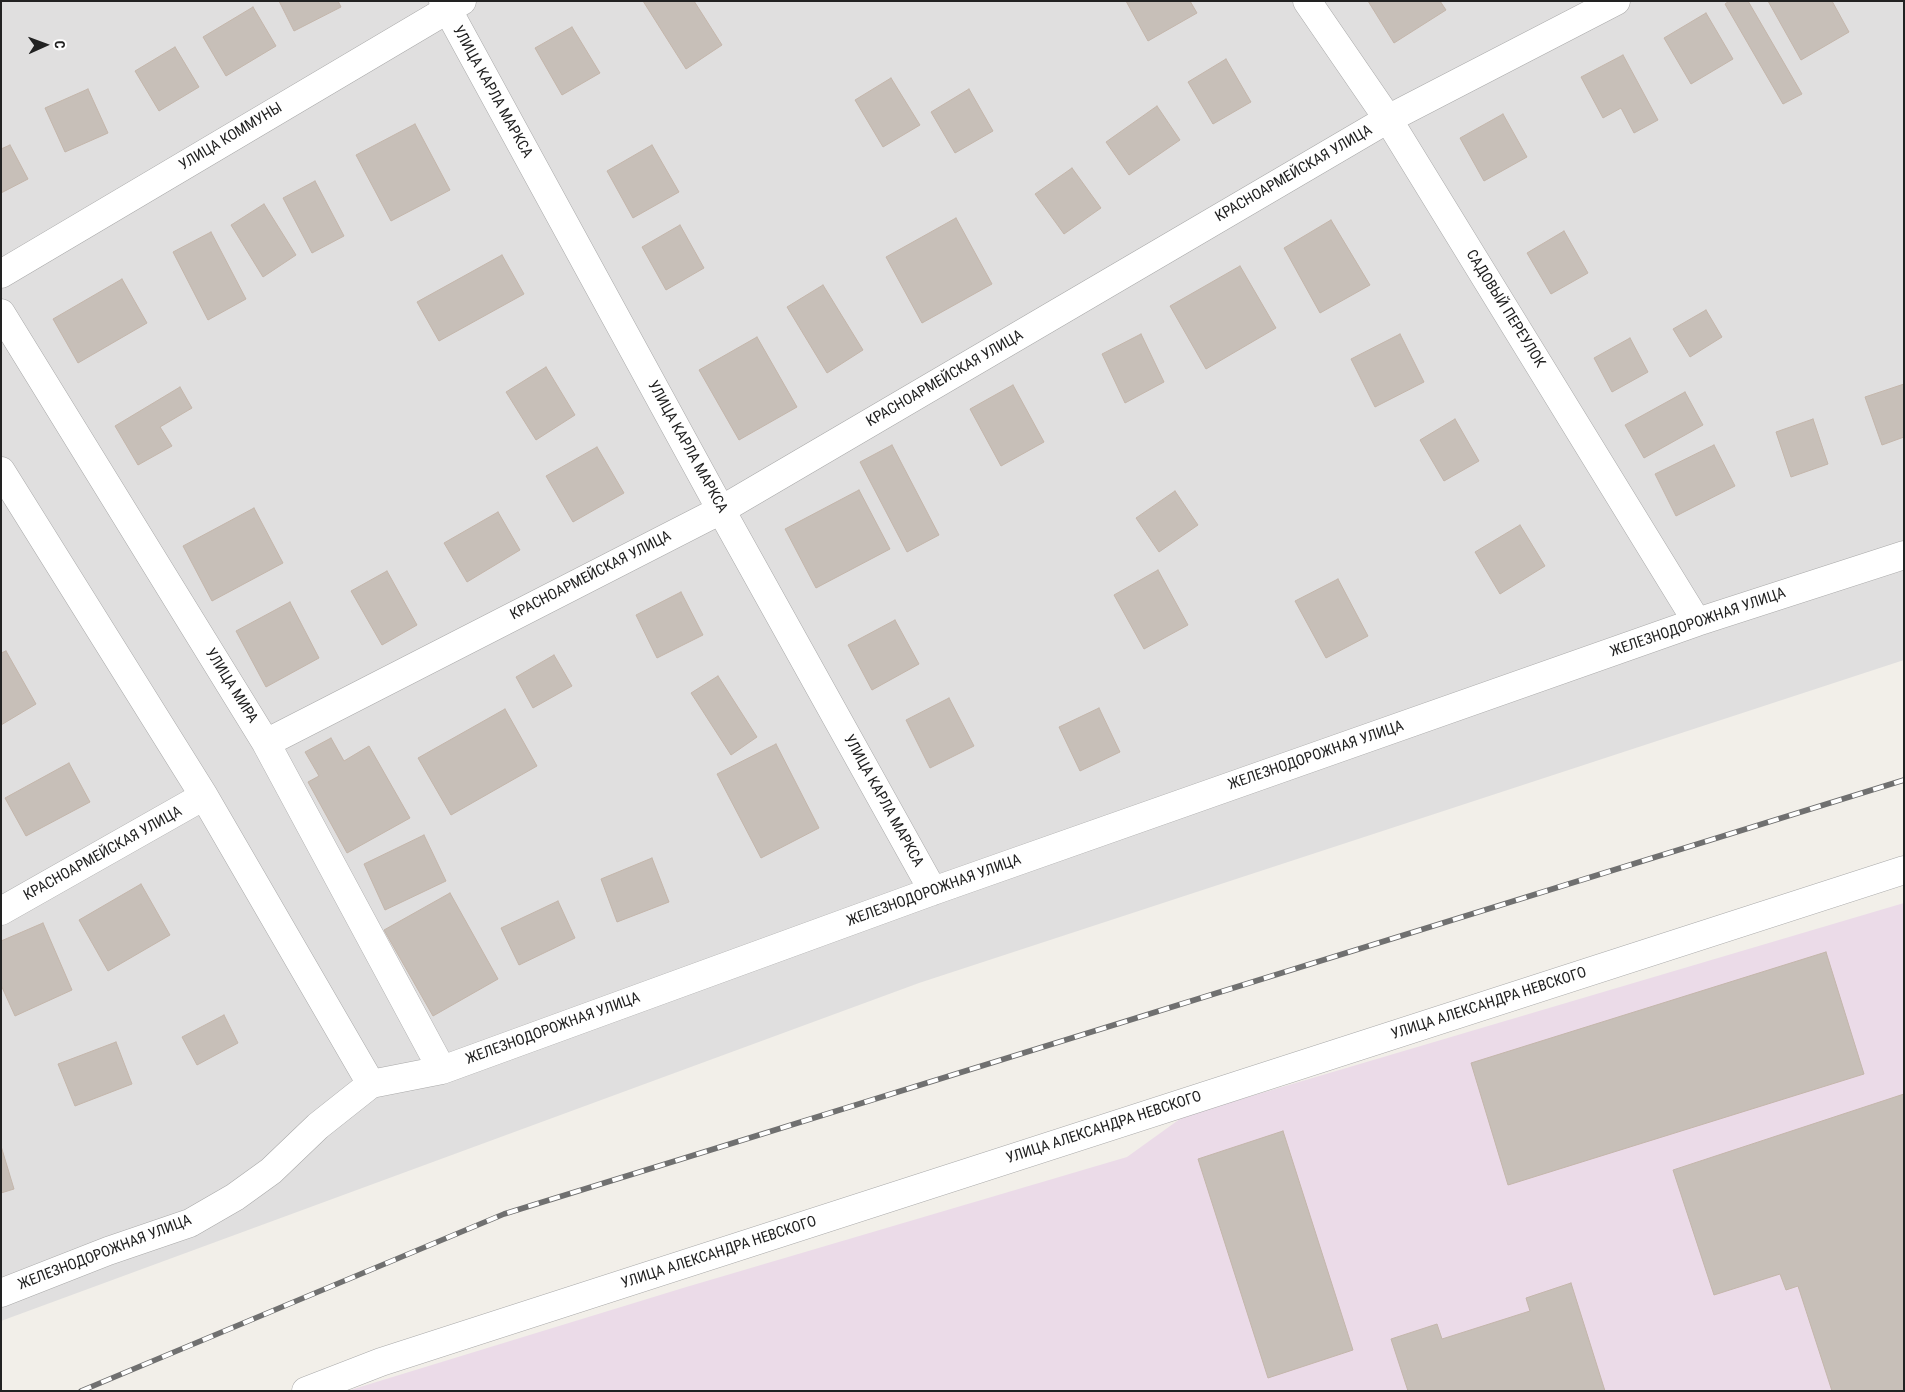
<!DOCTYPE html>
<html>
<head>
<meta charset="utf-8">
<style>
  body { margin:0 }
  #map { position:relative; width:1905px; height:1392px; overflow:hidden; background:#f2efe9; font-family:"Roboto Condensed",sans-serif }
  canvas { display:block }
  .frame { position:absolute; inset:0; border:2px solid #222; pointer-events:none }
  .north { position:absolute; left:20px; top:20px; width:50px; height:50px; -webkit-text-stroke:4px #fff; paint-order:stroke; rotate:88deg; font-size:14px; font-weight:700; line-height:20px; text-align:center; color:#222 }
  .north::after { content:''; display:block; margin:auto; width:18px; height:22px; background:#222; clip-path:polygon(50% 0,100% 100%,50% 72%,0 100%) }
</style>
</head>
<body>
<div id="map">
<canvas width="1905" height="1392"></canvas>
<div class="frame"></div>
<div class="north">С</div>
</div>
<script>
const g = document.querySelector('canvas').getContext('2d');
g.lineJoin = 'round';
function fillPath(path, color) {
  g.fillStyle = color;
  g.fill(path, 'evenodd');
}
function toPath(rows) {
  const path = new Path2D();
  for (const r of rows) {
    path.moveTo(r[0], r[1]);
    for (let i = 2; i < r.length; i += 2) path.lineTo(r[i], r[i + 1]);
  }
  return path;
}
function strokePath(path, color, width, dash) {
  g.strokeStyle = color;
  g.lineWidth = width;
  g.lineCap = dash ? 'butt' : 'round';
  g.setLineDash(dash || []);
  g.stroke(path);
}
function label(font, color, halo, rows, align = 'center') {
  g.font = font + ' "Roboto Condensed",sans-serif';
  g.lineWidth = 4;
  g.setLineDash([]);
  g.textBaseline = 'middle';
  g.strokeStyle = halo;
  g.fillStyle = color;
  for (const [text, x, y, turn = 0] of rows) {
    g.save();
    g.translate(x, y);
    g.rotate((+turn || 0) * Math.PI / 180);
    g.textAlign = isNaN(turn) ? turn : align;
    if (halo) g.strokeText(text, 0, 0);
    g.fillText(text, 0, 0);
    g.restore();
  }
}
fillPath(toPath([
  [1,1,1904,1,1904,660,919,983,1,1321]
]), '#e0dfdf');
fillPath(toPath([
  [1904,903,1904,1391,347,1391,683,1288,1127,1157,1184,1116]
]), '#ebdbe8');
const building = toPath([
  [279,1,338,1,341,7,294,31,279,1],
  [643,1,694,1,722,45,686,69,643,1],
  [1126,1,1190,1,1197,13,1148,41,1126,1],
  [1368,1,1440,1,1446,10,1394,43,1368,1],
  [1729,1,1748,1,1802,94,1783,104,1725,4,1729,1],
  [1768,1,1832,1,1849,32,1801,60,1768,1],
  [253,7,276,46,226,76,203,37,253,7],
  [1706,13,1733,59,1691,84,1664,38,1706,13],
  [572,27,600,73,562,95,535,48,572,27],
  [175,47,199,87,159,111,135,71,175,47],
  [1623,55,1658,120,1634,133,1621,108,1603,118,1581,77,1623,55],
  [1226,59,1251,102,1213,124,1188,82,1226,59],
  [891,78,920,125,883,147,855,100,891,78],
  [88,89,108,133,65,152,45,108,88,89],
  [969,89,993,131,955,153,931,112,969,89],
  [1157,106,1180,140,1129,175,1106,142,1157,106],
  [1503,114,1527,157,1484,181,1460,138,1503,114],
  [415,124,450,190,391,221,356,155,415,124],
  [10,145,28,179,1,193,1,149,10,145],
  [652,145,679,192,633,218,607,171,652,145],
  [1072,168,1101,208,1064,234,1035,194,1072,168],
  [315,181,344,236,312,253,283,198,315,181],
  [264,204,296,255,263,277,231,225,264,204],
  [956,218,992,284,922,323,886,257,956,218],
  [1331,220,1370,285,1320,313,1284,248,1331,220],
  [680,225,704,268,666,290,642,247,680,225],
  [1564,231,1588,273,1551,294,1527,253,1564,231],
  [211,232,246,299,208,320,173,252,211,232],
  [502,255,524,294,439,341,417,302,502,255],
  [1240,266,1276,328,1206,369,1170,306,1240,266],
  [122,279,147,323,78,363,53,319,122,279],
  [823,285,863,350,827,373,787,307,823,285],
  [1706,310,1722,337,1690,357,1673,329,1706,310],
  [1141,334,1164,382,1125,403,1102,354,1141,334],
  [1400,334,1424,382,1375,407,1351,359,1400,334],
  [757,337,797,407,739,440,699,370,757,337],
  [1630,338,1648,372,1612,392,1594,358,1630,338],
  [546,367,575,415,536,440,506,392,546,367],
  [1904,384,1904,437,1882,445,1865,397,1904,384],
  [1013,385,1044,442,1001,466,970,409,1013,385],
  [180,387,192,408,160,427,172,446,138,465,115,426,180,387],
  [1685,392,1703,425,1644,458,1625,425,1685,392],
  [1455,419,1479,461,1444,481,1420,440,1455,419],
  [1813,419,1828,464,1791,477,1776,432,1813,419],
  [892,445,939,535,907,552,860,462,892,445],
  [1714,445,1735,486,1676,516,1655,474,1714,445],
  [597,447,624,493,573,522,546,476,597,447],
  [859,490,890,549,816,588,785,529,859,490],
  [1175,491,1198,525,1159,552,1136,518,1175,491],
  [254,508,283,563,212,601,183,546,254,508],
  [498,512,520,550,467,582,444,543,498,512],
  [1520,525,1545,566,1500,594,1475,552,1520,525],
  [1158,570,1188,625,1144,649,1114,595,1158,570],
  [387,571,417,625,382,645,351,591,387,571],
  [1338,579,1368,636,1326,658,1295,601,1338,579],
  [681,592,703,635,657,658,636,615,681,592],
  [290,602,319,658,266,687,236,631,290,602],
  [895,620,919,664,872,690,848,645,895,620],
  [6,651,36,704,1,725,1,653,6,651],
  [554,655,572,686,533,708,516,677,554,655],
  [718,676,757,737,731,755,691,693,718,676],
  [949,698,974,746,930,768,906,720,949,698],
  [1099,708,1120,752,1080,771,1059,727,1099,708],
  [505,709,537,766,451,815,418,758,505,709],
  [331,738,344,761,369,746,410,818,347,853,308,782,319,776,305,752,331,738],
  [776,744,819,828,761,858,717,774,776,744],
  [69,763,90,802,26,836,5,798,69,763],
  [424,835,446,881,385,910,364,864,424,835],
  [652,858,669,902,617,922,601,879,652,858],
  [141,884,170,935,108,971,79,920,141,884],
  [450,893,498,979,433,1016,384,930,450,893],
  [558,901,575,938,519,965,501,928,558,901],
  [43,923,72,990,15,1016,1,985,1,941,43,923],
  [1826,952,1864,1074,1508,1185,1471,1063,1826,952],
  [224,1015,238,1043,197,1065,182,1037,224,1015],
  [116,1042,132,1084,75,1106,58,1064,116,1042],
  [1904,1094,1904,1391,1832,1391,1798,1286,1786,1290,1780,1274,1714,1295,1673,1170,1904,1094],
  [1283,1131,1353,1350,1268,1378,1198,1159,1283,1131],
  [1,1146,14,1189,1,1193,1,1146],
  [1571,1283,1605,1391,1408,1391,1391,1339,1437,1324,1442,1339,1530,1311,1526,1298,1571,1283]
]);
fillPath(building, '#c7bfb8');
strokePath(building, '#c4b6ab', 1);
const minor = toPath([
  [443,1,721,510,933,891],
  [1307,1,1388,119,1697,622],
  [1,313,266,743,442,1070],
  [1,471,204,796,371,1084],
  [266,743,721,510,1388,119,1616,1],
  [1,911,204,796],
  [1,1293,108,1251,190,1223,235,1197,271,1171,318,1126,371,1084,442,1070,933,891,1697,622,1904,555],
  [306,1391,381,1362,1904,870]
]);
const tertiary = toPath([
  [1,274,462,1]
]);
strokePath(minor, '#a9a9a9', 29);
strokePath(tertiary, '#a9a9a9', 29);
strokePath(minor, '#fff', 28);
strokePath(tertiary, '#fff', 28);
const rail = toPath([
  [81,1391,504,1214,1904,780]
]);
strokePath(rail, '#707070', 5.5);
strokePath(rail, '#fff', 4, [11]);
label('15px', '#222', '#fff', [
  ["УЛИЦА КАРЛА МАРКСА",492,92,61],
  ["УЛИЦА КОММУНЫ",231,137,-31],
  ["КРАСНОАРМЕЙСКАЯ УЛИЦА",1294,174,-30],
  ["САДОВЫЙ ПЕРЕУЛОК",1505,309,58],
  ["КРАСНОАРМЕЙСКАЯ УЛИЦА",945,379,-30],
  ["УЛИЦА КАРЛА МАРКСА",687,447,61],
  ["КРАСНОАРМЕЙСКАЯ УЛИЦА",591,576,-27],
  ["ЖЕЛЕЗНОДОРОЖНАЯ УЛИЦА",1698,623,-19],
  ["УЛИЦА МИРА",231,686,58],
  ["ЖЕЛЕЗНОДОРОЖНАЯ УЛИЦА",1316,756,-19],
  ["УЛИЦА КАРЛА МАРКСА",883,801,61],
  ["КРАСНОАРМЕЙСКАЯ УЛИЦА",103,854,-29],
  ["ЖЕЛЕЗНОДОРОЖНАЯ УЛИЦА",934,891,-20],
  ["УЛИЦА АЛЕКСАНДРА НЕВСКОГО",1489,1004,-18],
  ["ЖЕЛЕЗНОДОРОЖНАЯ УЛИЦА",553,1029,-20],
  ["УЛИЦА АЛЕКСАНДРА НЕВСКОГО",1104,1128,-18],
  ["ЖЕЛЕЗНОДОРОЖНАЯ УЛИЦА",105,1253,-21],
  ["УЛИЦА АЛЕКСАНДРА НЕВСКОГО",719,1253,-18]
]);
</script>
</body>
</html>
